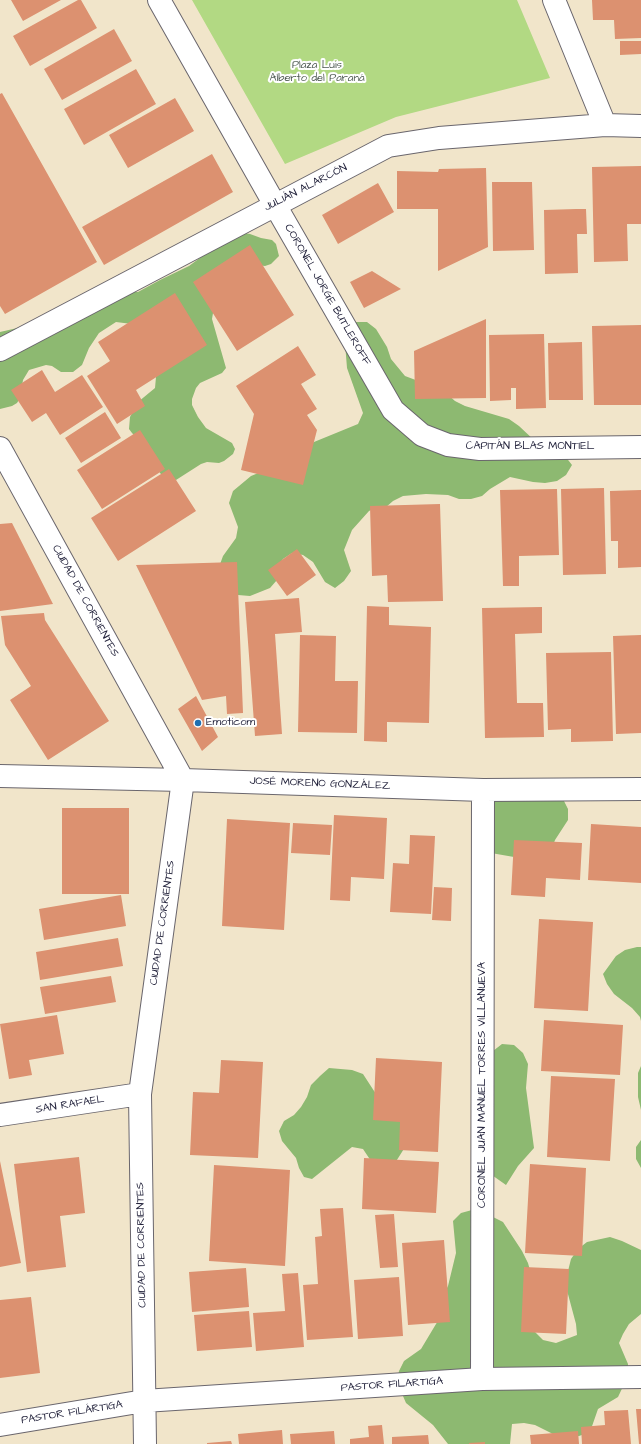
<!DOCTYPE html>
<html>
<head>
<meta charset="utf-8">
<style>
  body { margin:0 }
  canvas { display:block; background:#f1e5ca }
</style>
</head>
<body>
<canvas width="641" height="1444"></canvas>
<script>
const g = document.querySelector('canvas').getContext('2d');
g.lineJoin = 'round';
function fillPath(path, color) {
  g.fillStyle = color;
  g.fill(path, 'evenodd');
}
function toPath(rows) {
  const path = new Path2D();
  for (const r of rows) {
    path.moveTo(r[0], r[1]);
    for (let i = 2; i < r.length; i += 2) path.lineTo(r[i], r[i + 1]);
  }
  return path;
}
function strokePath(path, color, width, dash) {
  g.strokeStyle = color;
  g.lineWidth = width;
  g.lineCap = dash ? 'butt' : 'round';
  g.setLineDash(dash || []);
  g.stroke(path);
}
function label(font, color, halo, rows, align = 'center') {
  g.font = font + ' "Architects Daughter",sans-serif';
  g.lineWidth = 4;
  g.setLineDash([]);
  g.textBaseline = 'middle';
  g.strokeStyle = halo;
  g.fillStyle = color;
  for (const [text, x, y, turn = 0] of rows) {
    g.save();
    g.translate(x, y);
    g.rotate((+turn || 0) * Math.PI / 180);
    g.textAlign = isNaN(turn) ? turn : align;
    if (halo) g.strokeText(text, 0, 0);
    g.fillText(text, 0, 0);
    g.restore();
  }
}
fillPath(toPath([
  [192,0,517,0,550,78,396,117,285,164]
]), '#b2d983');
fillPath(toPath([
  [244,233,250,234,261,238,272,240,276,244,279,256,271,264,265,266,241,263,214,307,212,319,226,368,222,373,200,383,196,388,192,399,192,405,198,417,206,428,232,443,235,449,233,454,224,461,219,463,207,462,201,464,176,480,164,477,160,473,150,452,132,433,129,429,130,417,138,402,155,388,156,377,140,325,116,322,99,333,89,348,82,365,73,372,61,372,52,366,46,365,29,370,23,380,20,398,17,403,12,406,0,409,0,332,26,326,127,292,138,292,160,280,189,266,227,238],
  [355,322,367,322,376,329,387,347,391,359,405,376,437,388,447,394,455,401,465,406,509,419,519,426,535,441,565,456,572,465,566,475,557,481,545,483,533,482,510,477,490,489,482,496,471,499,459,499,448,495,426,494,403,496,393,501,385,508,379,506,369,511,352,530,344,550,351,571,344,581,335,588,325,582,313,562,303,555,292,553,283,559,277,569,277,580,270,588,250,596,238,595,229,587,219,567,223,556,236,538,238,527,229,503,233,491,251,476,273,467,314,442,358,424,363,413,347,368,345,343],
  [562,797,568,809,568,820,555,840,551,851,514,857,491,853,488,805,498,798],
  [637,947,641,947,641,1021,640,1017,632,1008,614,994,607,984,603,974,616,956,625,950],
  [502,1044,514,1045,523,1053,528,1064,526,1088,534,1148,518,1166,506,1185,489,1173,493,1051],
  [641,1066,641,1110,638,1097,638,1073],
  [329,1068,352,1070,363,1074,376,1094,395,1102,407,1144,395,1163,375,1167,363,1149,352,1147,312,1179,304,1177,299,1168,296,1158,282,1141,279,1131,284,1121,294,1115,301,1107,307,1097,311,1085,320,1076],
  [641,1140,641,1168,636,1159,636,1147],
  [472,1210,483,1212,503,1222,522,1251,528,1263,531,1274,535,1332,543,1340,556,1343,577,1335,576,1324,565,1283,571,1259,578,1249,587,1242,610,1237,622,1241,641,1250,641,1314,629,1324,623,1334,619,1343,628,1364,628,1376,618,1397,598,1409,590,1432,579,1436,565,1438,555,1435,535,1425,524,1423,512,1424,510,1444,448,1444,433,1425,406,1403,397,1382,399,1371,404,1361,421,1349,439,1319,442,1298,448,1286,456,1253,453,1221,461,1213]
]), '#8db971');
fillPath(toPath([
  [11,0,61,0,23,21],
  [78,0,81,0,97,28,30,66,13,36],
  [592,0,641,0,641,38,615,39,614,20,593,20],
  [114,29,132,61,62,100,44,69],
  [620,41,641,41,641,54,620,55],
  [136,69,156,104,84,145,64,109],
  [2,93,97,262,5,314,0,306,0,94],
  [175,98,194,131,128,168,109,135],
  [212,154,233,192,104,265,82,227],
  [641,166,641,224,627,224,628,261,594,262,592,167],
  [486,168,488,247,438,271,438,209,397,209,397,171,438,172,439,169],
  [492,182,532,182,534,250,493,251],
  [378,183,394,212,338,244,322,215],
  [576,209,586,209,587,234,577,234,578,273,545,274,544,210],
  [250,245,294,315,237,351,193,282],
  [372,271,401,289,364,308,350,282],
  [175,293,207,345,136,390,145,406,117,424,87,376,110,361,98,342],
  [486,319,486,398,415,399,414,351],
  [641,325,641,405,594,405,592,326],
  [544,334,546,408,516,409,516,388,511,388,511,400,490,401,489,335],
  [582,342,583,400,549,400,548,343],
  [298,346,316,375,301,384,317,409,307,415,317,430,303,485,241,470,254,414,236,386],
  [42,370,55,392,82,375,103,407,60,435,46,413,32,422,11,390],
  [105,412,121,438,81,463,65,438],
  [140,430,165,469,102,509,77,470],
  [169,469,196,511,118,561,91,518],
  [604,488,606,574,563,575,561,489],
  [557,489,559,555,519,556,519,586,503,586,500,490],
  [641,490,641,567,618,568,618,541,611,541,610,491],
  [440,504,443,601,388,602,387,575,372,576,370,506],
  [12,523,53,604,0,611,0,524],
  [297,549,316,575,287,596,268,570],
  [237,562,243,713,227,714,226,696,202,700,136,565],
  [299,598,302,632,275,634,282,734,255,736,245,602],
  [367,606,389,607,389,625,431,627,429,723,387,722,387,742,364,741],
  [542,607,542,633,515,634,517,703,543,703,544,737,485,738,482,608],
  [44,613,45,620,109,721,48,760,10,700,31,686,5,645,1,616],
  [300,635,336,636,335,681,358,681,357,733,298,732],
  [641,635,641,733,616,734,613,636],
  [611,652,613,741,571,742,571,729,548,730,546,653],
  [196,696,218,737,202,751,178,709],
  [62,808,129,808,129,894,62,894],
  [334,815,387,818,384,879,351,877,350,901,330,900],
  [227,819,290,823,284,930,222,926],
  [293,823,332,825,330,855,291,853],
  [591,824,641,827,641,883,588,880],
  [410,835,435,836,431,914,390,912,393,863,409,864],
  [514,840,582,843,580,880,546,878,545,897,511,895],
  [434,887,452,888,451,921,432,920],
  [121,895,126,926,44,940,39,909],
  [539,919,593,922,588,1011,534,1008],
  [118,938,123,966,40,980,36,952],
  [111,976,116,1002,45,1014,40,987],
  [57,1015,64,1054,29,1060,32,1075,9,1079,0,1024],
  [544,1020,623,1025,620,1075,541,1071],
  [376,1058,442,1062,438,1152,399,1150,400,1122,373,1120],
  [221,1060,263,1062,258,1158,190,1155,193,1092,219,1093],
  [551,1076,615,1079,610,1161,547,1157],
  [79,1157,85,1213,60,1216,66,1267,27,1272,14,1164],
  [364,1158,439,1162,436,1213,362,1209],
  [0,1161,21,1263,0,1267],
  [530,1164,586,1168,582,1256,525,1253],
  [214,1165,290,1170,285,1266,209,1261],
  [343,1208,353,1337,307,1340,303,1285,318,1284,315,1237,322,1236,320,1209],
  [394,1214,398,1267,380,1268,375,1215],
  [444,1240,450,1322,408,1325,402,1243],
  [524,1267,569,1269,566,1334,521,1332],
  [246,1268,249,1307,192,1312,189,1272],
  [298,1273,304,1347,256,1351,253,1313,285,1311,282,1274],
  [399,1277,403,1336,358,1339,354,1280],
  [31,1297,40,1373,0,1378,0,1300],
  [249,1311,252,1347,197,1351,194,1315],
  [636,1409,641,1409,641,1444,639,1444],
  [628,1410,631,1444,582,1444,581,1427,605,1425,604,1411],
  [382,1425,384,1444,350,1444,350,1439,369,1437,368,1426],
  [282,1430,283,1444,239,1444,238,1434],
  [334,1431,335,1444,291,1444,290,1434],
  [578,1431,579,1444,531,1444,530,1435],
  [428,1435,429,1444,392,1444,392,1437],
  [231,1441,232,1444,207,1444,207,1443],
  [485,1442,485,1444,469,1444,469,1443]
]), '#dc9170');
const minor = toPath([
  [159,0,275,205,393,410,422,435,448,445,480,449,641,447],
  [554,0,605,125],
  [0,350,388,146,439,138,605,125,641,126],
  [0,448,183,780,140,1094,145,1444],
  [0,776,183,780,483,790,641,789],
  [0,1115,140,1094],
  [482,1379,483,790],
  [0,1425,144,1401,482,1379,641,1377]
]);
strokePath(minor, '#6a666d', 24);
strokePath(minor, '#fff', 22);
for (const [x, y, r, color] of [
  [198,723,4,"#1f6fb2"]
]) {
  const dot = new Path2D();
  dot.arc(x, y, r, 0, 2 * Math.PI);
  g.fillStyle = color;
  g.fill(dot);
  strokePath(dot, '#fff', 1.5);
}
label('11px', '#4d5951', '#fff', [
  ["Plaza Luis",317,66],
  ["Alberto del Paraná",317,79]
]);
label('11px', '#22223b', '#fff', [
  ["JULIÁN ALARCÓN",306,188,-27],
  ["CORONEL JORGE BUTLEROFF",327,295,60],
  ["CAPITÁN BLAS MONTIEL",530,447],
  ["CIUDAD DE CORRIENTES",85,601,61],
  ["JOSÉ MORENO GONZÁLEZ",320,784,2],
  ["CIUDAD DE CORRIENTES",163,923,-82],
  ["CORONEL JUAN MANUEL TORRES VILLANUEVA",483,1085,-90],
  ["SAN RAFAEL",70,1105,-9],
  ["CIUDAD DE CORRIENTES",142,1245,-91],
  ["PASTOR FILARTIGA",392,1385,-4],
  ["PASTOR FILÁRTIGA",72,1413,-9]
]);
label('11px', '#22223b', '#fff', [
  ["Emoticom",206,723]
], 'left');
</script>
</body>
</html>
